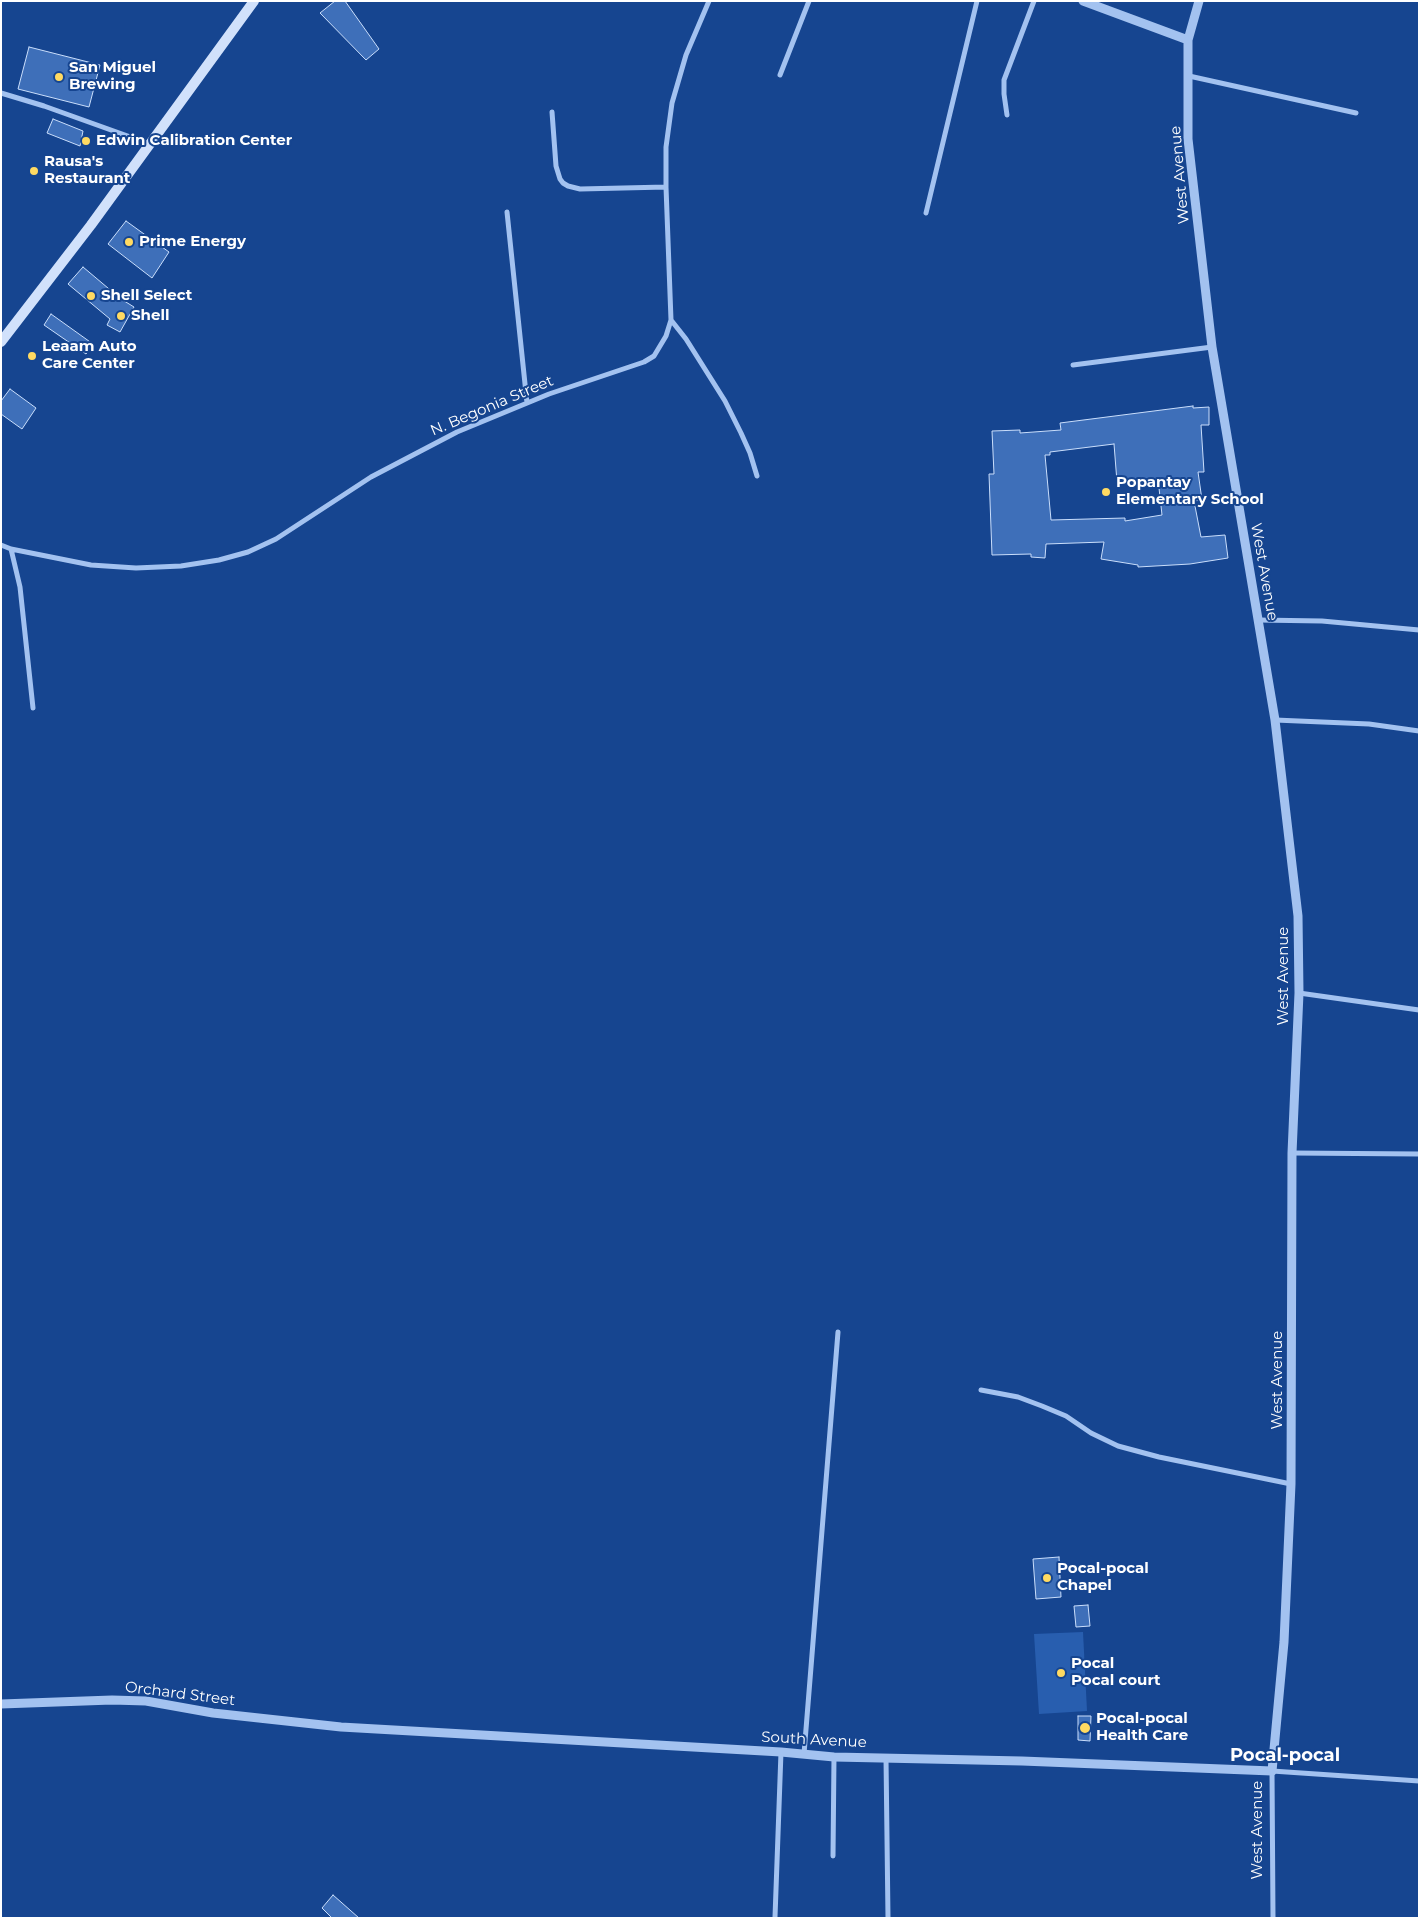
<!DOCTYPE html>
<html>
<head>
<meta charset="utf-8">
<style>
  body { margin:0 }
  #map { position:relative; width:1420px; height:1919px; overflow:hidden; background:#164590; font-family:Montserrat,sans-serif }
  canvas { display:block }
  .frame { position:absolute; inset:0; border:2px solid #fff; pointer-events:none }
</style>
</head>
<body>
<div id="map">
<canvas width="1420" height="1919"></canvas>
<div class="frame"></div>
</div>
<script>
const g = document.querySelector('canvas').getContext('2d');
g.lineJoin = 'round';
function fillPath(path, color) {
  g.fillStyle = color;
  g.fill(path, 'evenodd');
}
function toPath(rows) {
  const path = new Path2D();
  for (const r of rows) {
    path.moveTo(r[0], r[1]);
    for (let i = 2; i < r.length; i += 2) path.lineTo(r[i], r[i + 1]);
  }
  return path;
}
function strokePath(path, color, width, dash) {
  g.strokeStyle = color;
  g.lineWidth = width;
  g.lineCap = dash ? 'butt' : 'round';
  g.setLineDash(dash || []);
  g.stroke(path);
}
function label(font, color, halo, rows, align = 'center') {
  g.font = font + ' Montserrat,sans-serif';
  g.lineWidth = 4;
  g.setLineDash([]);
  g.textBaseline = 'middle';
  g.strokeStyle = halo;
  g.fillStyle = color;
  for (const [text, x, y, turn = 0] of rows) {
    g.save();
    g.translate(x, y);
    g.rotate((+turn || 0) * Math.PI / 180);
    g.textAlign = isNaN(turn) ? turn : align;
    if (halo) g.strokeText(text, 0, 0);
    g.fillText(text, 0, 0);
    g.restore();
  }
}
fillPath(toPath([
  [1083,1632,1087,1711,1039,1714,1034,1634]
]), '#285eaf');
const building = toPath([
  [335,1,345,1,379,49,366,60,320,13,335,1],
  [29,47,100,65,89,107,18,89,29,47],
  [53,119,83,131,80,146,47,133,53,119],
  [126,221,169,252,152,278,108,244,126,221],
  [83,267,121,299,134,307,120,332,107,325,110,319,68,284,83,267],
  [51,314,93,344,86,354,44,325,51,314],
  [10,389,36,408,22,429,1,414,1,401,10,389],
  [1193,406,1193,408,1209,407,1209,425,1201,425,1204,472,1198,472,1202,500,1194,501,1201,537,1225,535,1228,558,1190,564,1138,567,1138,565,1101,559,1104,542,1046,544,1045,558,1031,557,1031,554,992,555,989,474,994,474,992,431,1020,430,1020,433,1061,430,1060,423,1193,406],
  [1114,444,1117,482,1158,479,1162,515,1125,521,1125,518,1051,520,1045,455,1050,455,1050,452,1114,444],
  [1059,1557,1061,1597,1036,1599,1033,1559,1059,1557],
  [1088,1605,1090,1626,1076,1627,1074,1606,1088,1605],
  [1078,1716,1091,1716,1090,1741,1078,1740,1078,1716],
  [333,1895,359,1918,332,1918,322,1908,333,1895]
]);
fillPath(building, '#3e6fb9');
strokePath(building, '#cadefb', 1);
strokePath(toPath([
  [780,75,809,1],
  [1189,76,1356,113],
  [1,93,44,106,150,144],
  [552,112,556,166,560,179,563,183,568,186,580,189,666,187],
  [1007,115,1004,94,1004,80,1034,1],
  [507,212,527,403],
  [926,213,977,1],
  [671,320,686,339,725,401,741,433,750,453,757,476],
  [1073,365,1212,347],
  [1,545,11,549,91,565,136,568,181,566,219,560,248,552,276,539,371,477,457,432,549,394,644,362,654,356,666,336,671,320,666,187,666,147,672,103,686,55,709,1],
  [11,549,20,587,33,708],
  [1258,620,1322,621,1419,630],
  [1275,720,1369,724,1419,731],
  [1299,993,1419,1010],
  [1292,1153,1419,1154],
  [981,1390,1018,1397,1042,1406,1066,1416,1091,1433,1118,1446,1159,1457,1291,1484],
  [804,1754,838,1332],
  [886,1758,888,1918],
  [833,1856,834,1757],
  [775,1917,781,1752],
  [1273,1918,1272,1771,1419,1781]
]), '#a3c2f0', 5);
strokePath(toPath([
  [1083,1,1188,40],
  [1,1704,112,1700,146,1701,213,1713,341,1727,781,1752,834,1757,1022,1761,1272,1771,1284,1642,1291,1484,1292,1153,1299,993,1298,916,1275,720,1212,347,1188,139,1188,40,1199,1]
]), '#a3c2f0', 9);
strokePath(toPath([
  [1,342,91,225,254,1]
]), '#d1e1fb', 10);
for (const [x, y, r, color] of [
  [59,77,5,"#ffda62"],
  [86,141,5,"#ffda62"],
  [34,171,5,"#ffda62"],
  [129,242,5,"#ffda62"],
  [91,296,5,"#ffda62"],
  [121,316,5,"#ffda62"],
  [32,356,5,"#ffda62"],
  [1106,492,5,"#ffda62"],
  [1047,1578,5,"#ffda62"],
  [1061,1673,5,"#ffda62"],
  [1085,1728,6,"#ffda62"]
]) {
  const dot = new Path2D();
  dot.arc(x, y, r, 0, 2 * Math.PI);
  g.fillStyle = color;
  g.fill(dot);
  strokePath(dot, '#164590', 2);
}
label('bold 15px', '#fff', '#164590', [
  ["San Miguel",69,68],
  ["Brewing",69,85],
  ["Edwin Calibration Center",96,141],
  ["Rausa's",44,162],
  ["Restaurant",44,179],
  ["Prime Energy",139,242],
  ["Shell Select",101,296],
  ["Shell",131,316],
  ["Leaam Auto",42,347],
  ["Care Center",42,364],
  ["Popantay",1116,483],
  ["Elementary School",1116,500],
  ["Pocal-pocal",1057,1569],
  ["Chapel",1057,1586],
  ["Pocal",1071,1664],
  ["Pocal court",1071,1681],
  ["Pocal-pocal",1096,1719],
  ["Health Care",1096,1736]
], 'left');
label('15px', '#fff', '#164590', [
  ["West Avenue",1180,175,-95],
  ["N. Begonia Street",492,406,-23],
  ["West Avenue",1264,572,80],
  ["West Avenue",1284,976,-90],
  ["West Avenue",1278,1380,-90],
  ["Orchard Street",180,1694,7],
  ["South Avenue",814,1740,3],
  ["West Avenue",1258,1830,-90]
]);
label('bold 18px', '#fff', '#164590', [
  ["Pocal-pocal",1285,1756]
]);
</script>
</body>
</html>
